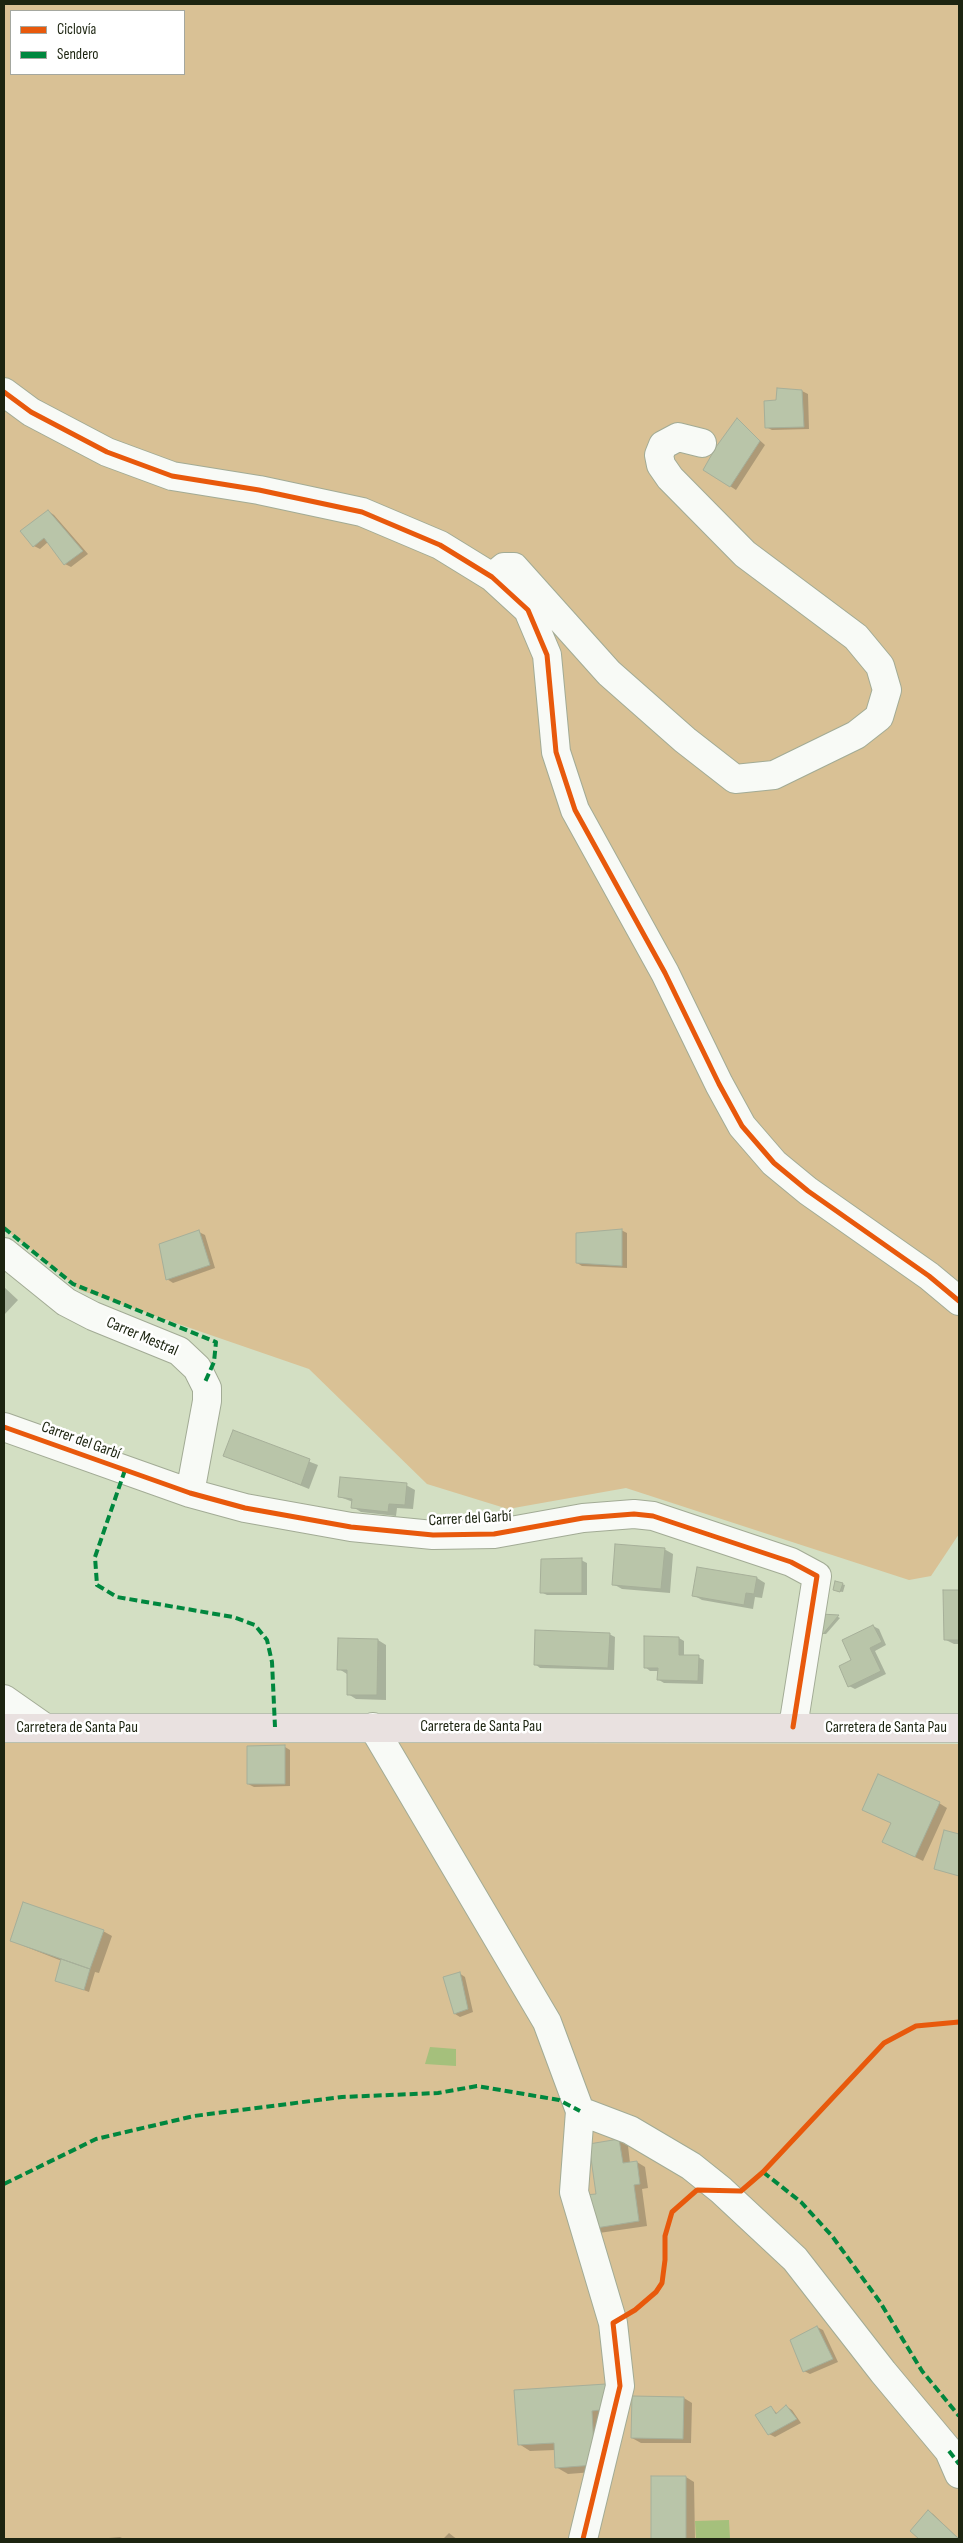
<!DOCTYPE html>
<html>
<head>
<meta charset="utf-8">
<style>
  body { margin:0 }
  #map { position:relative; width:963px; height:2543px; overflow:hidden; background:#d3dfc3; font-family:"Sofia Sans Condensed",sans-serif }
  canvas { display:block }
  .frame { position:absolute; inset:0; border:5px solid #1c2410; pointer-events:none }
  .legend { position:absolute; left:10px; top:10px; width:175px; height:65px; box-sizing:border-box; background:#fff; border:1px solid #a4a79f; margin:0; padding:6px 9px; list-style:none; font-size:15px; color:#1c2410 }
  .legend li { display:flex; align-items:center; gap:10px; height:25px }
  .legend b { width:25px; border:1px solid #a4a79f }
</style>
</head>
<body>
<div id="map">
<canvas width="963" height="2543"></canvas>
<div class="frame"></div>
<ul class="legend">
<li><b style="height:6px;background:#e8590c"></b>Ciclovía</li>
<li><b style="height:6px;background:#00873e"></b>Sendero</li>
</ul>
</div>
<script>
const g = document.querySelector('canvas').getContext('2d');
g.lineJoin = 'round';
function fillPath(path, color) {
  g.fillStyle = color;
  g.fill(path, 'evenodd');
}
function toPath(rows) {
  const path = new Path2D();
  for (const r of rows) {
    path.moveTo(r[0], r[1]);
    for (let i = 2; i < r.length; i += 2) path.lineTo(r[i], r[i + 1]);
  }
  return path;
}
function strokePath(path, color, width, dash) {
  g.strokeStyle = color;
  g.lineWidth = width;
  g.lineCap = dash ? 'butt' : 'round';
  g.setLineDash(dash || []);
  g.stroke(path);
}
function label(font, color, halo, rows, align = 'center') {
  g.font = font + ' "Sofia Sans Condensed",sans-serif';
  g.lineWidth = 5;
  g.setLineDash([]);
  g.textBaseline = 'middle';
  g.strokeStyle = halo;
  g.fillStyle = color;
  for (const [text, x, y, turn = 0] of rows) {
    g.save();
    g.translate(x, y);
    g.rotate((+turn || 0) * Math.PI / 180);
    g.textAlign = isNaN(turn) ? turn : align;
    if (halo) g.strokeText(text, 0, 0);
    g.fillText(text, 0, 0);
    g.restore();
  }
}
fillPath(toPath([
  [4,4,959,4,959,1534,931,1576,909,1580,626,1488,508,1509,427,1484,309,1369,80,1290,4,1228],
  [11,11,184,11,184,74,11,74],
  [4,1742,959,1744,959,2539,4,2539]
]), '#d9c195');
fillPath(toPath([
  [430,2047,456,2049,456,2066,425,2064],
  [729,2520,730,2539,696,2539,695,2521]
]), '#a5c07c');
fillPath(toPath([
  [778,389,802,391,808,394,809,429,772,430,766,427,777,402],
  [737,420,765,445,736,490,704,469],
  [48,511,54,515,88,554,71,567,65,564,48,542,40,549,34,546],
  [621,1230,627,1233,627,1268,582,1266,577,1263],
  [199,1232,205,1235,215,1268,173,1283,167,1279],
  [4,1287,18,1300,4,1315],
  [233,1432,318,1465,309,1489,225,1455],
  [406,1485,415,1490,413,1509,397,1508,396,1516,361,1512,353,1507,353,1502,340,1497],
  [664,1549,673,1554,670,1593,622,1589,613,1584],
  [581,1560,587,1563,587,1595,547,1595,541,1592],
  [757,1578,765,1583,762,1598,755,1597,753,1609,702,1600,693,1595],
  [842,1584,845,1585,843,1592,837,1591],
  [959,1591,959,1644,954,1644,946,1640,944,1592],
  [821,1615,838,1617,840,1618,826,1634,819,1634],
  [873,1626,879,1629,886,1645,875,1651,886,1674,855,1689,849,1686,853,1660],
  [609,1634,615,1637,614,1670,540,1668,535,1664],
  [679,1638,684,1641,684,1656,698,1657,704,1660,703,1684,664,1683,659,1680,659,1671,650,1671,645,1667],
  [378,1640,386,1645,386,1700,356,1699,348,1694,347,1674,339,1669],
  [285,1747,290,1750,290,1786,254,1787,248,1784],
  [939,1803,947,1808,923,1861,892,1846],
  [945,1831,959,1835,959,1876,935,1868],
  [103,1931,112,1936,99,1973,95,1972,89,1992,56,1980,62,1961,11,1941],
  [459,1973,465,1977,473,2012,460,2017,455,2014],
  [619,2141,628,2146,630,2163,637,2162,645,2167,648,2188,642,2189,647,2226,599,2233,591,2228,597,2195],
  [817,2327,823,2330,838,2362,810,2374,804,2371],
  [606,2385,606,2471,568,2474,556,2467,555,2450,530,2451,519,2444],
  [684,2398,692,2403,691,2443,641,2443,632,2438],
  [787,2407,792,2410,801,2423,775,2437,769,2434,771,2408,778,2414],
  [652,2477,686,2477,694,2482,695,2539,653,2539],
  [928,2511,933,2514,959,2539,920,2539,911,2531],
  [449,2533,454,2537,457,2539,443,2539],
  [120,2537,124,2539,97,2539]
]), '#0003');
const building = toPath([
  [777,388,802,390,804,427,765,428,764,401,776,400,777,388],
  [737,418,760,441,730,487,703,470,716,447,737,418],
  [48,510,83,551,64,565,44,538,33,547,20,531,48,510],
  [622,1229,622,1266,576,1263,576,1233,622,1229],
  [199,1230,210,1265,166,1280,159,1244,199,1230],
  [233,1430,310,1459,301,1485,223,1456,233,1430],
  [340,1477,407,1483,405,1505,389,1504,388,1512,351,1508,352,1499,338,1497,340,1477],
  [615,1544,665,1548,661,1589,612,1585,615,1544],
  [582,1558,582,1593,540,1593,541,1559,582,1558],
  [697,1567,757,1577,754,1594,746,1593,744,1605,692,1596,697,1567],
  [835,1581,843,1583,840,1592,833,1590,835,1581],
  [943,1590,959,1590,959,1640,944,1640,943,1590],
  [820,1614,839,1615,823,1634,816,1634,820,1614],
  [873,1625,882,1642,870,1648,881,1671,848,1687,839,1666,851,1660,842,1640,873,1625],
  [535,1630,610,1633,608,1668,534,1665,535,1630],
  [644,1636,679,1637,679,1655,699,1655,698,1681,657,1680,658,1668,644,1668,644,1636],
  [338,1638,378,1639,377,1695,347,1695,347,1670,337,1670,338,1638],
  [285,1745,285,1784,247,1784,247,1746,285,1745],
  [878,1774,940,1802,915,1857,882,1842,891,1823,862,1810,878,1774],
  [944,1830,959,1834,959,1876,934,1869,944,1830],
  [23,1902,104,1930,90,1969,10,1941,23,1902],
  [61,1959,90,1969,84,1990,55,1981,61,1959],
  [460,1972,468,2009,454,2014,443,1977,460,1972],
  [619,2139,623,2163,637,2161,640,2184,634,2185,639,2221,590,2229,585,2195,596,2194,589,2144,619,2139],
  [817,2326,833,2359,803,2372,790,2340,817,2326],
  [606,2384,608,2409,592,2411,595,2465,555,2468,554,2443,518,2445,514,2390,606,2384],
  [632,2396,684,2397,683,2439,631,2438,632,2396],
  [786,2405,797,2419,768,2435,755,2415,771,2406,776,2414,786,2405],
  [651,2476,686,2476,686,2539,651,2539,651,2476],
  [928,2510,959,2539,919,2539,910,2531,928,2510]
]);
fillPath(building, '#b9c5a9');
strokePath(building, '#a6af99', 1);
const minor = toPath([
  [4,392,31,412,107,452,172,476,259,490,362,512,440,545,492,577,528,610,547,655,556,752,575,810,665,973,719,1084,742,1126,774,1163,808,1191,929,1276,959,1301],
  [492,577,504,567,514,567,609,673,685,740,735,779,774,775,856,735,879,717,887,690,880,666,856,637,745,554,670,478,661,465,659,455,663,445,678,437,702,443],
  [4,1252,66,1302,93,1316,179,1351,197,1368,207,1388,207,1401,190,1493],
  [4,1427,190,1493,245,1508,351,1527,433,1535,494,1534,583,1518,634,1514,653,1516,791,1562,817,1576,793,1727],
  [4,1699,44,1727],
  [373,1727,547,2022,580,2111,574,2192,613,2323,620,2386,583,2539],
  [580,2111,630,2130,691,2166,721,2190,795,2259,883,2372,949,2451,959,2474]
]);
const major = toPath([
  [4,1728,959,1728]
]);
strokePath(minor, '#a2ab95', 30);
strokePath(major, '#b9c0b1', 30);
strokePath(minor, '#f8faf6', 28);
strokePath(major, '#e9e1e0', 28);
strokePath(toPath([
  [4,1228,73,1284,216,1342,214,1362,205,1382],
  [125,1470,95,1557,97,1585,117,1597,233,1617,255,1625,267,1640,272,1662,275,1727],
  [763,2172,801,2202,832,2236,880,2302,922,2371,959,2416],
  [4,2184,96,2139,194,2116,342,2097,438,2093,477,2086,559,2100,580,2111],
  [949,2451,959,2464]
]), '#00873e', 4, [8, 4]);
strokePath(toPath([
  [4,392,31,412,107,452,172,476,259,490,362,512,440,545,492,577,528,610,547,655,556,752,575,810,665,973,719,1084,742,1126,774,1163,808,1191,929,1276,959,1301],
  [4,1427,190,1493,245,1508,351,1527,433,1535,494,1534,583,1518,634,1514,653,1516,791,1562,817,1576,793,1727],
  [583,2539,620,2386,613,2323,635,2310,656,2292,662,2283,665,2260,665,2236,672,2212,697,2190,741,2191,763,2172,884,2043,916,2026,959,2022]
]), '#e8590c', 5);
label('16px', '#1c2410', '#fff', [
  ["Carrer Mestral",142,1337,23],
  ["Carrer del Garbí",81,1441,20],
  ["Carrer del Garbí",470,1519,-3],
  ["Carretera de Santa Pau",481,1727],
  ["Carretera de Santa Pau",77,1728],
  ["Carretera de Santa Pau",886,1728]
]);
</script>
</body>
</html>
